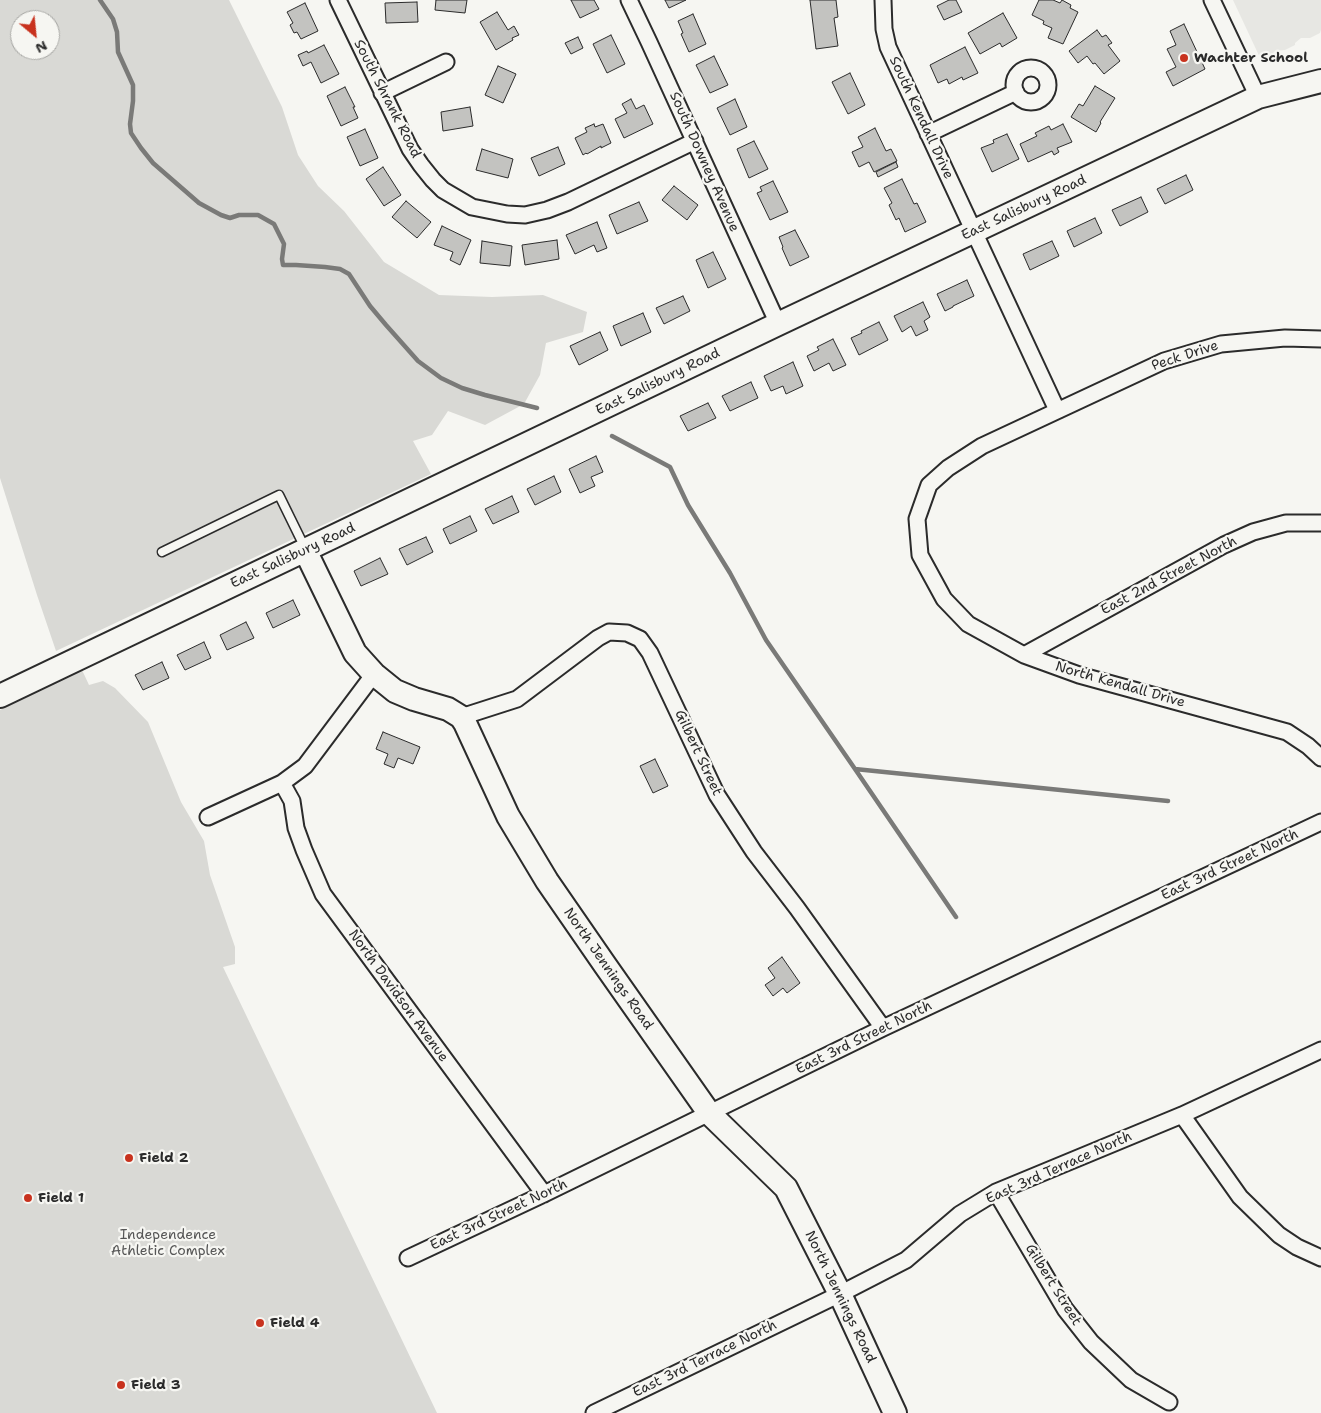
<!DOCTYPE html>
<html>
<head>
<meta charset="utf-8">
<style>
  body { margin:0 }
  #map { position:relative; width:1321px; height:1413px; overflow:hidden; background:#f6f6f2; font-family:"Shantell Sans",sans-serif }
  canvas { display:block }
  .north { position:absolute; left:10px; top:10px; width:50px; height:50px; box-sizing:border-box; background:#f6f6f2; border:1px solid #a5a5a2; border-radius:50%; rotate:152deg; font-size:14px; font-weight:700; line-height:20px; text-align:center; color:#2b2b2b }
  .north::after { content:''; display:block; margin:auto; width:18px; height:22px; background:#c8321e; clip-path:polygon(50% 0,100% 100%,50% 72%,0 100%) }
</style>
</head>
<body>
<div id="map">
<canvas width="1321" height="1413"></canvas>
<div class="north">N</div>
</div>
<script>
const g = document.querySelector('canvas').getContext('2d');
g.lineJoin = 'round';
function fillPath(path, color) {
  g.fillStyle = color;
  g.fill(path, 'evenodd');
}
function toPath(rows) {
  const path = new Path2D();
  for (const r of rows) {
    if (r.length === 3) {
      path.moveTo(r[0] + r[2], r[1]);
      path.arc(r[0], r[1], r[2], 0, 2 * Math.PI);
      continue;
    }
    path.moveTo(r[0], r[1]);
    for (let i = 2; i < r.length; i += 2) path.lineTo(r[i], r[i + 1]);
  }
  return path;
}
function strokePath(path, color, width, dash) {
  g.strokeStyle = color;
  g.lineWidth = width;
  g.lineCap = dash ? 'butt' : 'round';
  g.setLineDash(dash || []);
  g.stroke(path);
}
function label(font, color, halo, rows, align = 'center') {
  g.font = font + ' "Shantell Sans",sans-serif';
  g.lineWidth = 4.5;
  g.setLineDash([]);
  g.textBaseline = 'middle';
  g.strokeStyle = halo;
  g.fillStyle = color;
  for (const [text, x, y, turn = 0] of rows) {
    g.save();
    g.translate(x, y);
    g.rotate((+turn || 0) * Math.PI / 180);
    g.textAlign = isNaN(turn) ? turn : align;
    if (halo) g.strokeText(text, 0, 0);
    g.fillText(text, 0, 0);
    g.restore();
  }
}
fillPath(toPath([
  [1233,0,1321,0,1321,30,1320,33,1310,38,1301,38,1295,43,1295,45,1285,50,1275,51,1269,58,1262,62]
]), '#e7e7e3');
fillPath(toPath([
  [0,0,229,0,282,107,298,155,318,186,344,211,384,262,439,295,492,297,543,295,587,312,583,332,546,343,540,375,524,404,485,425,448,411,432,435,413,441,431,474,56,651,37,595,0,478],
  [20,20,50,20,50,50,20,50],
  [82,670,89,685,103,681,115,688,148,722,181,802,204,841,210,875,235,947,235,964,223,967,437,1413,0,1413,0,710]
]), '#d9d9d5');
strokePath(toPath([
  [100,0,113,19,117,32,118,52,133,85,133,101,130,124,131,133,141,148,153,163,199,203,221,215,230,218,239,215,258,215,274,224,284,244,282,259,283,265,296,265,325,267,340,269,349,274,370,306,386,325,418,361,441,378,462,388,485,395,537,408],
  [612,436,670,467,688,505,730,573,766,640,855,769,1168,801],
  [855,769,956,917]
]), '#7a7a78', 4.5);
const building = toPath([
  [436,0,467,0,465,13,435,10,436,0],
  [571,0,594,0,599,9,580,18,571,0],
  [665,0,686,0,669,8,665,0],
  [810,0,836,0,838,17,834,18,838,46,816,49,810,0],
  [949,0,956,0,962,12,944,20,937,6,949,0],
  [1039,0,1053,0,1060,3,1062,0,1071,5,1070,8,1078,12,1063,44,1048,38,1052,28,1043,24,1044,21,1032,15,1039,0],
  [417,2,418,22,386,23,385,3,417,2],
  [305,3,318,31,301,39,297,32,294,33,290,25,293,23,287,12,305,3],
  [497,12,508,30,514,26,519,35,512,38,513,40,496,50,480,22,497,12],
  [1003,13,1017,38,1002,47,1000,43,980,54,968,33,1003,13],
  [693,14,706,44,689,52,681,34,683,33,678,21,693,14],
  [1184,24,1205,69,1173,86,1166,72,1176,67,1167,49,1176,45,1170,31,1184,24],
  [1097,30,1102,37,1106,35,1112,43,1108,45,1120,61,1104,74,1095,63,1093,64,1087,56,1078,63,1069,51,1097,30],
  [611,35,625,64,607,73,593,44,611,35],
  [578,37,583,48,571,54,565,43,578,37],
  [324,45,339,74,321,83,311,62,303,66,298,55,307,51,308,53,324,45],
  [965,47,978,73,963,80,962,77,949,84,947,79,938,83,930,65,965,47],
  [714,56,728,85,710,93,696,65,714,56],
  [498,66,516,74,503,103,485,95,498,66],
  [850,73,865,105,848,114,832,82,850,73],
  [1095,86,1115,98,1100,122,1101,123,1096,132,1071,117,1079,104,1083,106,1095,86],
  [345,87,355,107,353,107,358,118,341,126,327,96,345,87],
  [631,99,636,109,644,105,653,124,624,138,615,119,627,113,622,104,631,99],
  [735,99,747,127,730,135,717,108,735,99],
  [470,107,473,126,443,131,441,112,470,107],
  [594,124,595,127,603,124,611,143,601,148,601,146,587,154,586,153,583,155,575,138,587,132,585,128,594,124],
  [1063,124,1072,142,1057,148,1059,152,1054,155,1052,151,1028,162,1020,144,1037,136,1035,133,1049,126,1051,130,1063,124],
  [875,128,886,151,891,149,897,161,874,172,869,162,859,167,852,152,863,147,858,137,875,128],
  [365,129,378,158,360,166,347,137,365,129],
  [1007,134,1019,159,992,172,981,148,994,143,993,140,1007,134],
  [754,141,768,169,749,178,737,149,754,141],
  [558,147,565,164,539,176,531,158,558,147],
  [482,149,513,159,508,178,476,170,482,149],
  [896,162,898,167,878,177,876,172,896,162],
  [383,167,401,195,384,206,366,179,383,167],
  [1186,175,1193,190,1165,204,1157,189,1186,175],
  [902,179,914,204,917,203,926,222,905,232,899,218,896,220,889,205,892,203,884,188,902,179],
  [773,181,788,212,770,220,757,193,762,191,760,187,773,181],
  [674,186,698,205,687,220,662,200,674,186],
  [1141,197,1148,212,1120,226,1112,210,1141,197],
  [406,201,431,222,417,238,392,217,406,201],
  [639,202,648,221,617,234,609,215,639,202],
  [1095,218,1102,233,1074,247,1067,231,1095,218],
  [597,222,607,248,597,252,594,245,575,254,566,235,597,222],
  [442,226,471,240,460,265,450,260,453,252,434,245,442,226],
  [795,230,809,257,790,266,782,248,783,247,779,237,795,230],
  [557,240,559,259,525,265,522,245,557,240],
  [482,241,512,246,510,266,480,263,482,241],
  [1052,241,1059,256,1030,270,1023,254,1052,241],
  [713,252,726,279,708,288,696,260,713,252],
  [967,280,974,296,953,306,953,307,945,311,937,294,967,280],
  [683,296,690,311,664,324,656,308,683,296],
  [923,302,930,317,924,321,928,330,916,336,911,326,902,332,894,316,923,302],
  [643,313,651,332,621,346,613,326,643,313],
  [879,322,888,340,859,355,851,338,862,333,861,331,879,322],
  [600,332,608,350,579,365,570,346,600,332],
  [833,339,846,365,833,371,829,363,814,371,807,356,819,350,817,347,833,339],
  [793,362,803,386,786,394,783,386,771,391,764,376,793,362],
  [751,382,758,398,730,411,722,396,751,382],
  [708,403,716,418,688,431,680,416,708,403],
  [596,456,603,472,591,477,595,486,580,493,569,469,596,456],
  [554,476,561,492,535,505,527,489,554,476],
  [512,496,519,512,493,524,485,509,512,496],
  [470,516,477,531,450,544,443,529,470,516],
  [426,537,433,552,407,565,399,549,426,537],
  [380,558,388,574,361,586,354,571,380,558],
  [293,600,300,615,273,628,266,613,293,600],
  [246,622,254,638,227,650,220,635,246,622],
  [204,642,211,658,185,670,177,655,204,642],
  [162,662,169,678,143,690,135,675,162,662],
  [383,732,420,747,413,764,398,758,394,768,384,764,388,754,376,749,383,732],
  [655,759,668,786,653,793,640,766,655,759],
  [782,957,800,983,787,993,783,988,773,996,765,985,775,978,768,968,782,957]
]);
fillPath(building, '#c3c3c0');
strokePath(building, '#2b2b2b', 1);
const lane = toPath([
  [162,552,279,495,305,548]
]);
const street = toPath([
  [338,0,410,149,421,165,433,180,443,190,472,207,507,214,525,215,547,210,568,202,695,141],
  [629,0,649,42,778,324],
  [883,0,884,29,888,47,1057,410],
  [1212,0,1258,97],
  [1031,85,17],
  [382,93,446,62],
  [928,134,1016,92],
  [1321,339,1285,338,1221,344,1164,361,982,446,948,468,929,485,917,519,920,555,944,599,968,624,1024,655,1079,675,1287,732,1308,746,1321,758],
  [1024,655,1224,545,1253,532,1286,523,1321,523],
  [461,717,517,699,598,638,609,632,627,633,640,639,650,653,717,795,754,852,797,908,883,1028],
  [282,783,292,801,296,828,304,850,323,894,544,1194],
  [208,817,282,783,305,766,374,674],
  [1182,1115,1240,1197,1279,1235,1297,1247,1321,1258],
  [996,1192,1065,1309,1091,1342,1131,1380,1169,1402],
  [408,1258,544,1194,883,1028,1321,822],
  [594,1413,840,1294,906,1260,960,1214,996,1192,1182,1115,1321,1050]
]);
const secondary = toPath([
  [305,550,355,653,374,674,395,691,414,699,448,709,461,717,465,723,508,816,547,881,605,965,709,1113,786,1188,840,1294,895,1413],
  [0,696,778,324,1258,97,1321,81]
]);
strokePath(lane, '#2b2b2b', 11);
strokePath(street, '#2b2b2b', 19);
strokePath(secondary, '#2b2b2b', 26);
strokePath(lane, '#f6f6f2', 8);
strokePath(street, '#f6f6f2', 15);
strokePath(secondary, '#f6f6f2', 22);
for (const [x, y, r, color] of [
  [1184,58,5,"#c8321e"],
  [129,1158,5,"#c8321e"],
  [28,1198,5,"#c8321e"],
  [260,1323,5,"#c8321e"],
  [121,1385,5,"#c8321e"]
]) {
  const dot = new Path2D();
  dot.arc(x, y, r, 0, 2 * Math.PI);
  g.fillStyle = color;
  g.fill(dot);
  strokePath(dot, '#f6f6f2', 2);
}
label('bold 14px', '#2b2b2b', '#f6f6f2', [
  ["Wachter School",1194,58],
  ["Field 2",139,1158],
  ["Field 1",38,1198],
  ["Field 4",270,1323],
  ["Field 3",131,1385]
], 'left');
label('14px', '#2b2b2b', '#f6f6f2', [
  ["South Shrank Road",387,99,63],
  ["South Kendall Drive",921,118,65],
  ["South Downey Avenue",704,162,66],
  ["East Salisbury Road",1024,208,-25],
  ["Peck Drive",1185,356,-18],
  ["East Salisbury Road",658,382,-26],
  ["East Salisbury Road",293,556,-25],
  ["East 2nd Street North",1169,576,-28],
  ["North Kendall Drive",1120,685,16],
  ["Gilbert Street",698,753,65],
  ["East 3rd Street North",1230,865,-25],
  ["North Jennings Road",608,969,55],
  ["North Davidson Avenue",398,996,54],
  ["East 3rd Street North",864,1038,-26],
  ["East 3rd Terrace North",1059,1168,-24],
  ["East 3rd Street North",499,1215,-25],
  ["Gilbert Street",1053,1285,58],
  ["North Jennings Road",840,1297,64],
  ["East 3rd Terrace North",705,1359,-26]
]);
label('14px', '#565656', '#f6f6f2', [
  ["Independence",168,1235],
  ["Athletic Complex",168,1251]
]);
</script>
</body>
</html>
